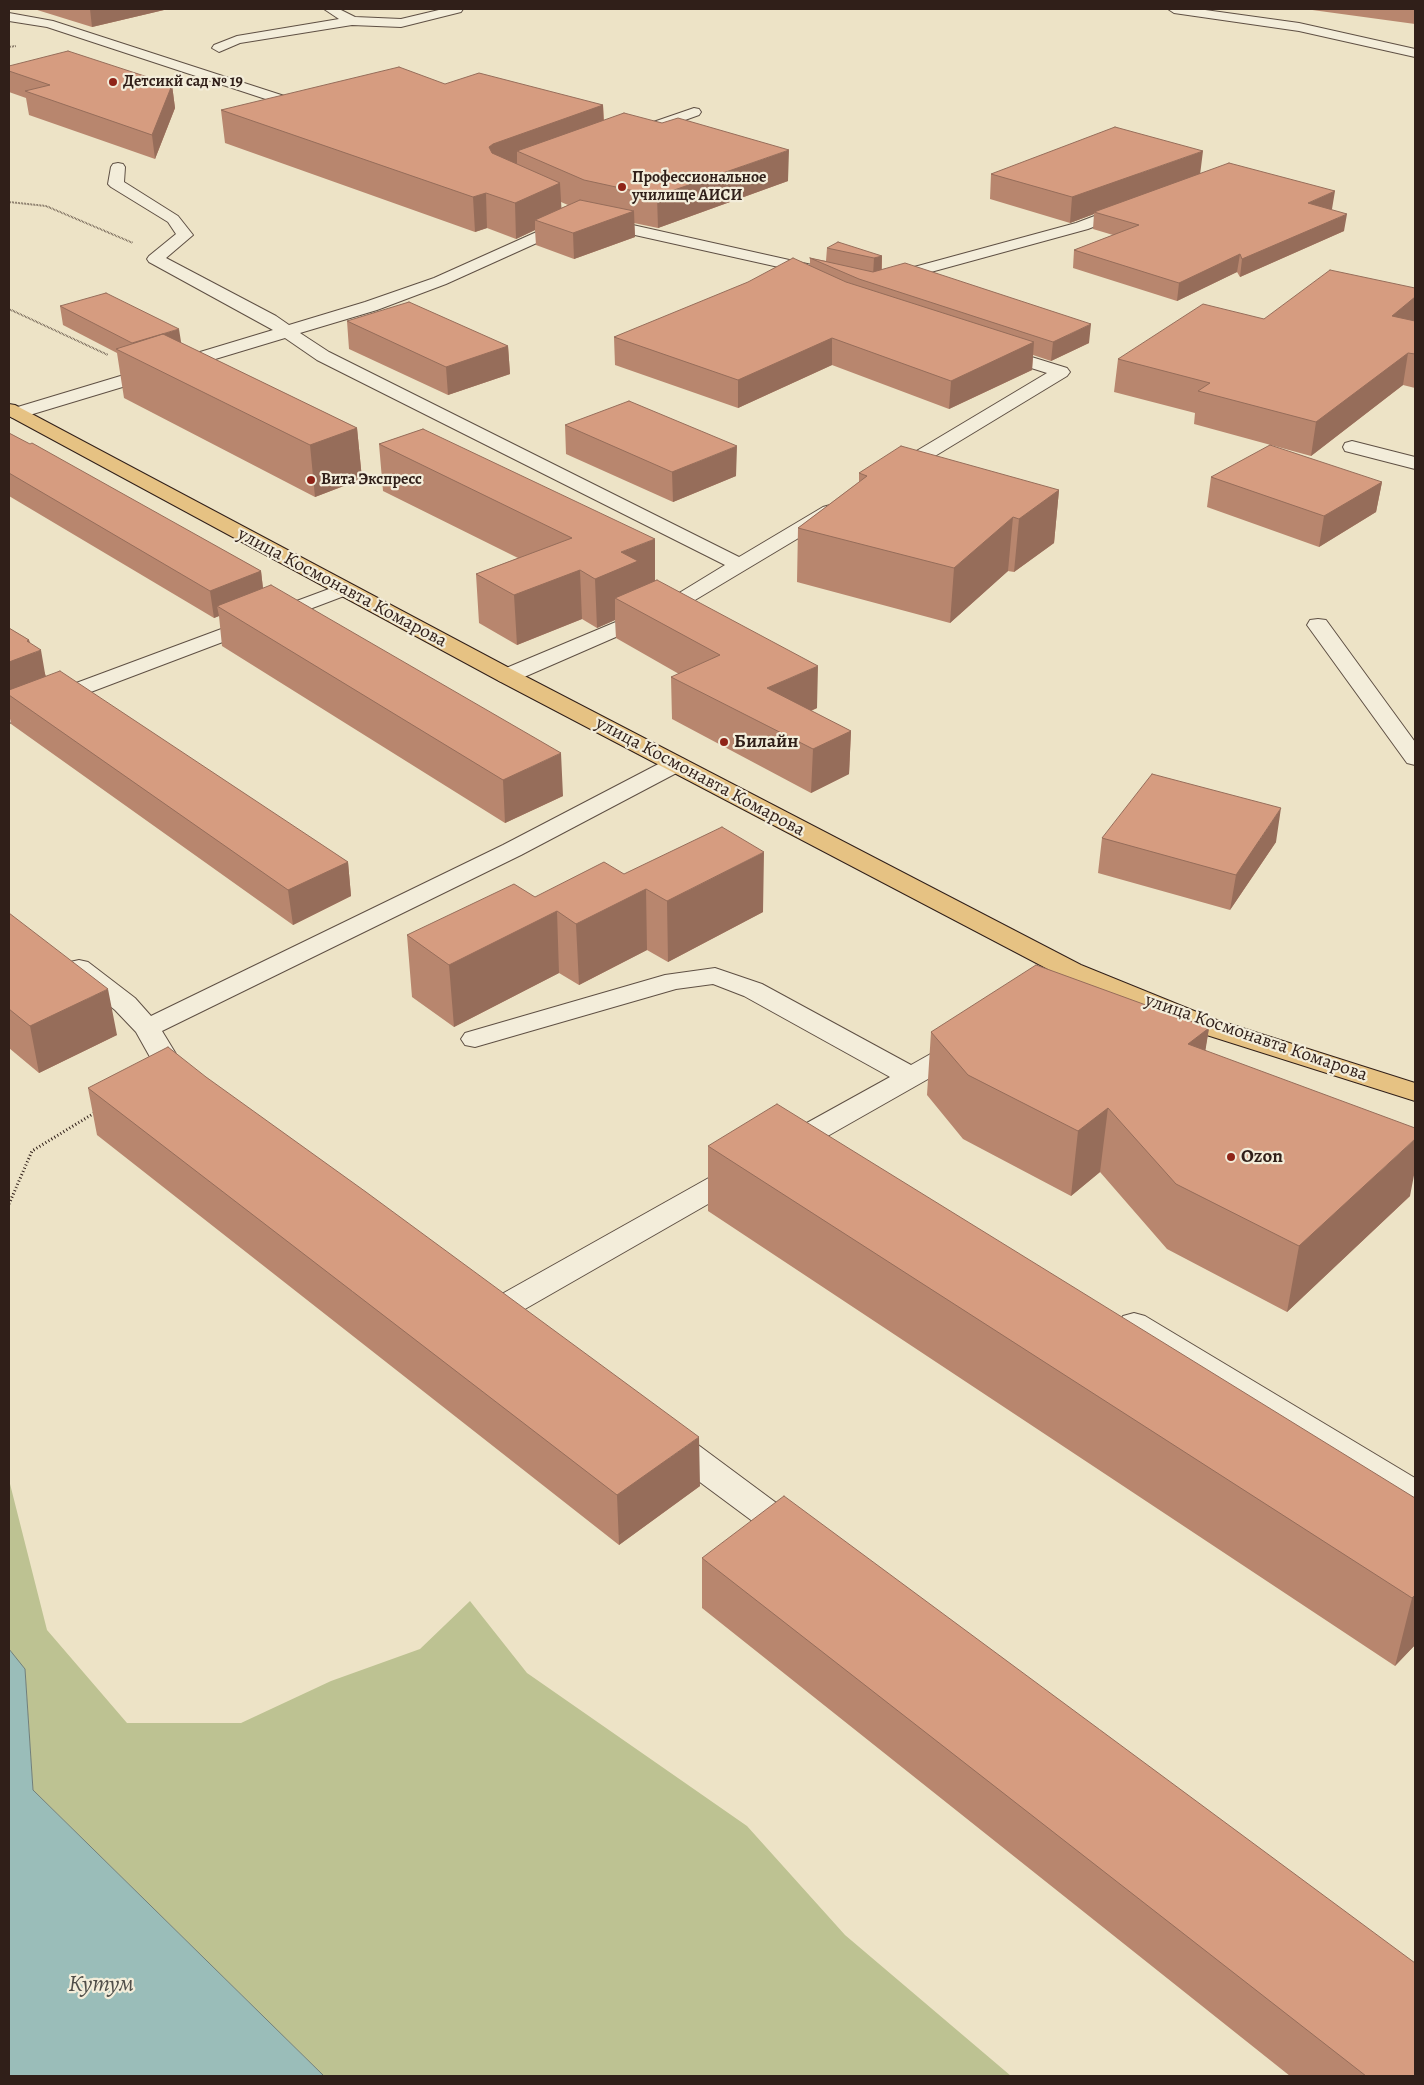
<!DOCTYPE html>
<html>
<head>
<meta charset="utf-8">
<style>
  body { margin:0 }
  #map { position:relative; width:1424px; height:2085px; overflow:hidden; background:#ede3c6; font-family:Alegreya,serif }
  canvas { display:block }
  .frame { position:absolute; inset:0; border:10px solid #301f19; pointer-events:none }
</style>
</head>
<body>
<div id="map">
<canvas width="1424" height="2085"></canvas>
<div class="frame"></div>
</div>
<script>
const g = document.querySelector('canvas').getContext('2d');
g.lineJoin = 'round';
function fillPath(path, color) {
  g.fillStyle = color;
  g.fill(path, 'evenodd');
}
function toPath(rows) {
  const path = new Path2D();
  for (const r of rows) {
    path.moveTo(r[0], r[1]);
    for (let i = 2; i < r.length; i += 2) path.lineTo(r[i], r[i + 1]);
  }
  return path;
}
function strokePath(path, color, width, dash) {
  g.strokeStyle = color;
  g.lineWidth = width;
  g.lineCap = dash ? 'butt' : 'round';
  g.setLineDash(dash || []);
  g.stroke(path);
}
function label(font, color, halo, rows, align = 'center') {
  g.font = font + ' Alegreya,serif';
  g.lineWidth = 4.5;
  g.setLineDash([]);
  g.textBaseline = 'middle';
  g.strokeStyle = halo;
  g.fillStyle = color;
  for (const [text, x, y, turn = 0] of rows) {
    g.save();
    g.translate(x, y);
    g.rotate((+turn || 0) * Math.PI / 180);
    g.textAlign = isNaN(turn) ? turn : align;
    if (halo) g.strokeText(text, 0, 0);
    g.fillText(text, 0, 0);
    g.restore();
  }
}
fillPath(toPath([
  [9,1480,47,1630,127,1723,241,1723,331,1681,420,1649,470,1601,527,1673,747,1826,845,1935,1011,2076,324,2076,33,1790,25,1670,9,1649]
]), '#bdc292');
const water = toPath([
  [9,1649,25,1669,33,1790,324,2076,9,2076,9,1649]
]);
fillPath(water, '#9abdb9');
strokePath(water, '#707e79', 1);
const minor = toPath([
  [324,9,339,9,355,17,401,19,443,9,463,9,461,12,401,27,352,25,240,43,219,52,212,48,214,45,237,36,339,19,324,9],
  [1168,9,1198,9,1299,23,1415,49,1415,57,1299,31,1174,13,1168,9],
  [9,13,53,21,309,104,311,107,309,110,299,110,47,27,9,21,9,13],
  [694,108,699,109,701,112,699,115,643,135,638,136,633,135,631,132,633,129,694,108],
  [118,163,123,164,125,167,124,182,178,216,193,235,166,258,276,316,289,325,365,302,434,278,579,213,825,268,827,271,825,274,819,276,581,223,446,284,377,310,300,333,329,352,739,557,823,507,830,505,837,507,840,511,837,515,680,609,515,681,507,683,499,681,496,676,499,671,666,601,725,565,317,360,285,338,23,417,17,419,11,417,9,412,11,409,273,330,149,262,147,259,149,256,176,234,168,222,111,187,108,184,111,167,113,164,118,163],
  [1129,203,1134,205,1137,208,1134,211,1088,229,887,284,881,282,879,279,881,276,1076,223,1129,203],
  [996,346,1067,368,1070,372,1067,376,902,476,895,478,888,476,885,472,888,468,1047,373,990,355,987,351,990,347,996,346],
  [1352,441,1415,457,1415,469,1345,451,1343,447,1345,443,1352,441],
  [345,583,352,585,355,589,352,593,9,723,9,708,345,583],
  [1318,619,1326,620,1415,742,1415,765,1407,763,1307,625,1310,620,1318,619],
  [676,757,684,759,688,764,684,769,521,855,162,1031,176,1054,197,1081,193,1087,183,1090,173,1087,150,1057,136,1032,115,1010,70,974,66,968,70,962,79,960,88,962,135,998,151,1016,503,845,668,759,676,757],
  [715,968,762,984,911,1065,950,1043,960,1041,970,1043,974,1049,970,1055,921,1083,796,1154,786,1156,776,1154,771,1147,776,1140,890,1077,744,996,713,984,676,989,475,1047,465,1045,461,1039,465,1033,665,975,715,968],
  [740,1164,750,1166,755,1173,750,1180,518,1313,523,1321,518,1329,507,1332,496,1329,484,1320,479,1312,484,1304,730,1166,740,1164],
  [1134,1313,1145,1316,1415,1478,1415,1507,1403,1503,1123,1332,1118,1324,1123,1316,1134,1313],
  [670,1430,682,1433,806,1525,811,1534,806,1543,794,1547,782,1543,658,1451,653,1442,658,1433,670,1430]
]);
const major = toPath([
  [9,404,15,405,515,671,1081,965,1214,1019,1415,1083,1415,1101,1194,1031,1063,977,499,681,9,416,9,404]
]);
strokePath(minor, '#5f5044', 2);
strokePath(major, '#301f19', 2);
strokePath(toPath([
  [9,47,16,46],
  [9,202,46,206,133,243],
  [9,309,108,355]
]), '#301f19', 2, [0.5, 1]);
strokePath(toPath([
  [9,1204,32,1151,96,1112]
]), '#301f19', 3, [1, 2.5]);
fillPath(minor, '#f3edda');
fillPath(major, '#e6c283');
fillPath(toPath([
  [34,9,163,9,164,10,92,27],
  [1305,9,1415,9,1415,24],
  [9,66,172,85,175,108,155,159,29,115,26,98,9,92],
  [445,84,603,105,604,120,788,181,658,228,634,223,635,237,574,259,536,245,535,230,516,239,487,228,475,232,225,143,221,110],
  [561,202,568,205,561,208],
  [1200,173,1332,209,1331,209,1344,231,1240,277,1237,272,1177,301,1073,268,1074,250,1113,235,1093,229,1094,214,1070,223,990,199,991,174],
  [827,248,882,256,882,270,1089,343,1051,361,1033,355,1032,370,949,409,832,365,738,408,615,365,614,337,810,265,810,258,826,261],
  [1415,288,1415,388,1403,385,1311,456,1194,424,1195,413,1114,392,1118,359,1264,319],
  [60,306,181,343,357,428,362,479,315,497,124,398,117,353,63,325],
  [347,321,508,346,510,374,448,395,349,349],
  [565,425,736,476,673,502,566,454],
  [423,429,655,581,817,708,811,711,851,731,849,774,811,793,672,719,671,677,679,674,616,638,615,620,597,628,582,619,517,645,479,623,476,574,518,558,383,491,379,444],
  [9,433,261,571,263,588,563,796,505,823,222,646,219,616,214,618,9,496],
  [859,473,1059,490,1054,543,1014,572,1008,571,950,623,797,582,798,528,859,482],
  [1211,477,1382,482,1376,512,1319,547,1207,507],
  [9,628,29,640,46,676,348,862,351,896,293,925,11,724,9,713],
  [1102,838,1276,842,1230,910,1098,873],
  [624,874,763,912,668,962,647,950,579,985,559,973,454,1027,412,997,407,935,535,897],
  [9,913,117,1035,39,1073,9,1048],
  [1209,1028,1205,1050,1410,1196,1287,1312,1167,1249,1100,1172,1071,1196,963,1139,927,1095,931,1032],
  [206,1077,700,1486,619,1545,97,1135,88,1088],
  [708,1146,1415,1498,1415,1645,1395,1666,708,1211],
  [702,1558,1415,2076,1290,2076,702,1608]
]), '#b8866e');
fillPath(toPath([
  [90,9,163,9,164,10,92,27],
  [172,85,175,108,155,159,152,135],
  [603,105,604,138,517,151,517,169,491,181,489,147,493,144],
  [789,150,788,181,658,228,657,196],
  [1203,151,1200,175,1094,212,1094,214,1070,223,1072,197],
  [560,183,562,218,535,220,535,230,516,239,515,203],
  [1335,191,1332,209,1305,220,1308,203],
  [486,193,487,228,475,232,473,197],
  [634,211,635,237,574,259,573,233],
  [1347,214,1344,231,1240,277,1242,259],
  [1240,254,1237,272,1177,301,1179,283],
  [882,256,881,274,873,276,874,258],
  [1415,297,1415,324,1392,316],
  [1091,324,1089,343,1051,361,1053,342],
  [179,329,182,348,132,343],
  [832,338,832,365,738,408,738,380],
  [1034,342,1032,370,949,409,951,381],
  [508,346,510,374,448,395,446,367],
  [1408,353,1403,385,1311,456,1316,422],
  [357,428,362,479,315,497,310,445],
  [737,446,736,476,673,502,672,472],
  [1382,482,1376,512,1319,547,1324,516],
  [1059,490,1054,543,1014,572,1019,519],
  [1013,517,1008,571,950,623,954,568],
  [655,539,655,587,615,598,615,620,597,628,595,579,621,552],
  [580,570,582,619,517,645,514,595],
  [261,571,264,598,217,606,219,616,214,618,210,591],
  [29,640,31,654,41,650,48,691,9,695,9,662,27,641],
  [818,666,817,708,771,728,767,688],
  [851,731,849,774,811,793,813,749],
  [561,753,563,796,505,823,503,780],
  [1281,808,1276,842,1230,910,1236,875],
  [764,852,763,912,668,962,667,901],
  [348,862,351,896,293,925,288,890],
  [646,889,647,950,579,985,576,924],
  [557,911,559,973,454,1027,449,965],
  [108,989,117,1035,39,1073,30,1026],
  [1209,1028,1199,1091,1188,1044],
  [1108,1108,1100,1172,1071,1196,1078,1131],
  [1415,1139,1415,1170,1410,1196,1287,1312,1299,1246],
  [699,1437,700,1486,619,1545,617,1495],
  [1415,1595,1415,1645,1395,1666,1412,1598]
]), '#966d5a');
const building = toPath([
  [68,51,172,85,152,135,25,91,50,85,9,71,9,66,68,51],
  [399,67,445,84,479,73,603,105,493,144,489,147,492,153,560,183,515,203,486,193,473,197,221,110,399,67],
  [624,113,662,123,678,118,789,150,657,196,584,180,517,151,624,113],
  [1115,127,1203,151,1072,197,991,174,1115,127],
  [1229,163,1335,191,1308,203,1347,214,1242,259,1240,254,1179,283,1074,250,1139,225,1094,212,1229,163],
  [580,200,634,211,573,233,535,220,580,200],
  [838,242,882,256,874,258,827,248,838,242],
  [793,258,846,282,1034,342,951,381,832,338,738,380,614,337,748,282,793,258],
  [810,258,873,272,905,263,1091,324,1053,342,859,279,810,258],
  [1330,270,1415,288,1415,297,1392,316,1415,321,1415,354,1408,353,1316,422,1198,391,1210,383,1118,359,1203,304,1264,319,1330,270],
  [106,293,179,329,132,343,60,306,106,293],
  [409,302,508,346,446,367,347,321,409,302],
  [163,334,357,428,310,445,116,349,163,334],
  [629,401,737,446,672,472,565,425,629,401],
  [423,429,655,539,621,552,638,561,595,579,580,570,514,595,476,574,572,538,379,444,423,429],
  [9,433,30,444,32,443,261,571,210,591,9,473,9,433],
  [1270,445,1382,482,1324,516,1211,477,1270,445],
  [901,446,1059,490,1019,519,1013,517,954,568,798,528,867,476,859,473,901,446],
  [657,580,818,666,767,688,851,731,813,749,671,677,720,655,615,598,657,580],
  [271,585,561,753,503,780,217,606,271,585],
  [9,628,29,640,27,641,41,650,9,662,9,628],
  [60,671,348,862,288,890,9,695,9,690,60,671],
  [1152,774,1281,808,1236,875,1102,838,1152,774],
  [722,827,764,852,667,901,646,889,576,924,557,911,449,965,407,935,514,884,535,897,604,862,624,874,722,827],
  [9,913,108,989,30,1026,9,1009,9,913],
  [1036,965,1209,1028,1188,1044,1415,1128,1415,1139,1299,1246,1176,1184,1108,1108,1078,1131,968,1075,931,1032,1036,965],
  [168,1047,206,1077,366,1192,699,1437,617,1495,88,1088,168,1047],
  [777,1104,1415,1498,1415,1595,1412,1598,708,1146,777,1104],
  [784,1496,1415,1963,1415,2076,1366,2076,702,1558,784,1496]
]);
fillPath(building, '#d69c80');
strokePath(building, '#966d5a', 1);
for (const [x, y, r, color] of [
  [113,82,5,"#8f2418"],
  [622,187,5,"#8f2418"],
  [311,480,5,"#8f2418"],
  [724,742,5,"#8f2418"],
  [1231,1157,5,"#8f2418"]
]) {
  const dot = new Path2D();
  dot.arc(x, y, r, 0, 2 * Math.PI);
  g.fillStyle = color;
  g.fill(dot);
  strokePath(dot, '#f3edda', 2);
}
label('bold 16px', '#301f19', '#f3edda', [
  ["Детсикй сад № 19",123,82],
  ["Профессиональное",632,178],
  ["училище АИСИ",632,196],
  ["Вита Экспресс",321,480]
], 'left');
label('19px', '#301f19', '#f3edda', [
  ["улица Космонавта Комарова",342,588,28],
  ["улица Космонавта Комарова",700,777,28],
  ["улица Космонавта Комарова",1256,1038,19]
]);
label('bold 19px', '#301f19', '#f3edda', [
  ["Билайн",734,742],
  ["Ozon",1241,1157]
], 'left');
label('italic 24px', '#504e49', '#f3edda', [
  ["Кутум",101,1985]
]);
</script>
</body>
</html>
